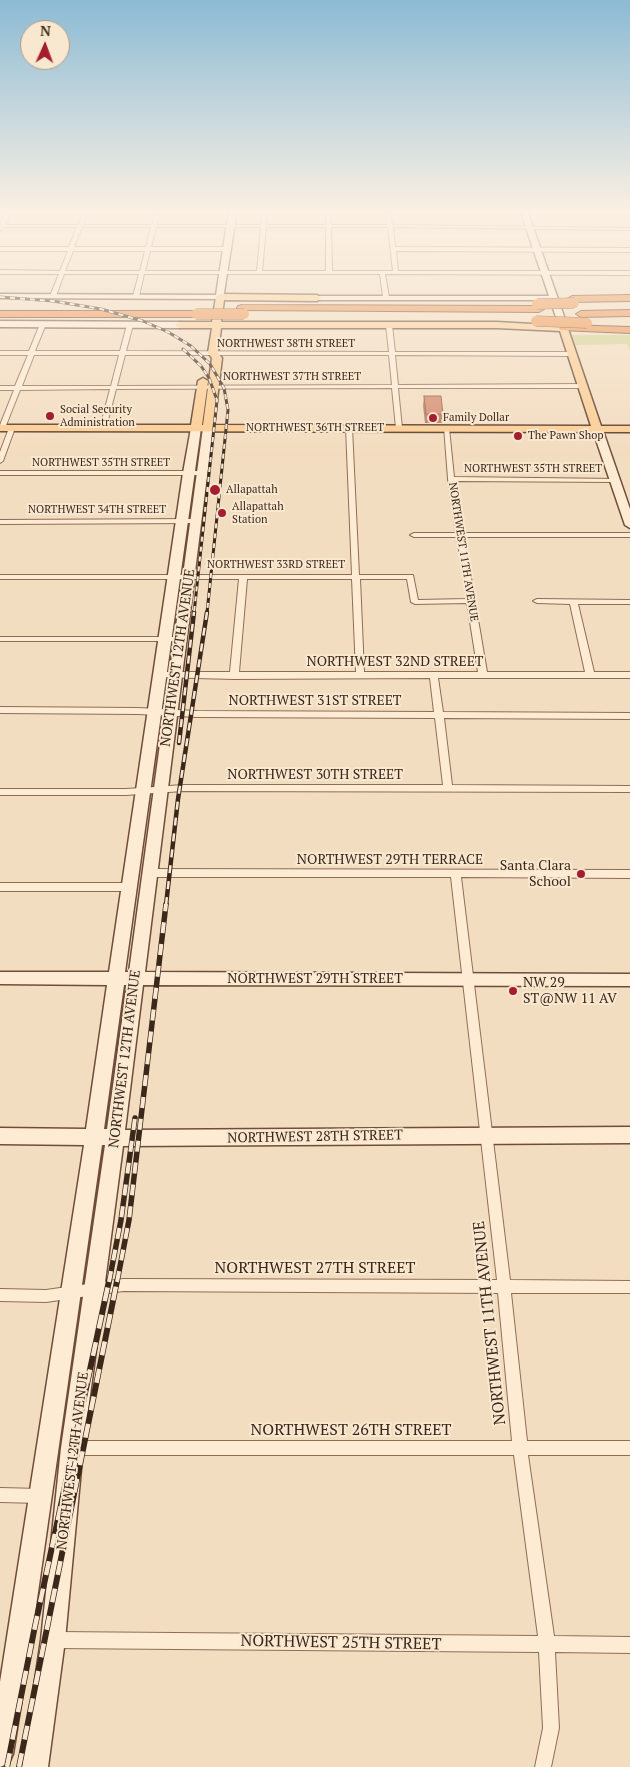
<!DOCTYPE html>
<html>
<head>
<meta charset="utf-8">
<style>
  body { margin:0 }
  #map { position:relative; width:630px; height:1767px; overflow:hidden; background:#f3ddc0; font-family:"PT Serif",serif }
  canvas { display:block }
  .north { position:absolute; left:20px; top:20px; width:50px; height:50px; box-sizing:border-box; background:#f9e8d0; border:1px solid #ad9b88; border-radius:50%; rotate:2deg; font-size:14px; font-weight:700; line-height:20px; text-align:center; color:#3c271b }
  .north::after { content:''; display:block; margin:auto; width:18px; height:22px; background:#a51e30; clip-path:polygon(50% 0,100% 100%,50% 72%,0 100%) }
</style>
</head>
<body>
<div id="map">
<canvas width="630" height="1767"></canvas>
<div class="north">N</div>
</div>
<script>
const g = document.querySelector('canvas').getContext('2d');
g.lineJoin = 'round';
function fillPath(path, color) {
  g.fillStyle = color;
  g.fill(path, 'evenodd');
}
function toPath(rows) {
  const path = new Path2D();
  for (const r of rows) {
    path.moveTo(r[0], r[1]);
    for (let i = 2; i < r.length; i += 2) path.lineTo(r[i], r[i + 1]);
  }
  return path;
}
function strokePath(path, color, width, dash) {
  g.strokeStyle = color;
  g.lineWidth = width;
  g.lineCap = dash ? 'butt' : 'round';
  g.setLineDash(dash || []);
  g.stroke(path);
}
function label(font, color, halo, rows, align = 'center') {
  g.font = font + ' "PT Serif",serif';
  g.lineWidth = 4;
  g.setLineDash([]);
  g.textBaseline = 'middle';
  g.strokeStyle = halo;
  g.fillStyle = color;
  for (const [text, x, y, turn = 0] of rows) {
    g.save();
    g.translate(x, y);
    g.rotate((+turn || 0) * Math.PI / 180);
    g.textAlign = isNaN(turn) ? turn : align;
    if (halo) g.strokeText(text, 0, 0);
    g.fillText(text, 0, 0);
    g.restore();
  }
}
fillPath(toPath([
  [572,335,630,335,630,351,627,344,575,345]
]), '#d3d292');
const street = toPath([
  [7,210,12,210,5,225,78,225,84,210,88,210,83,225,152,225,156,210,160,210,157,225,261,225,263,210,267,210,266,225,326,225,326,210,330,210,331,225,387,225,386,210,390,210,392,225,630,228,630,230,393,227,395,247,630,248,630,252,396,251,398,271,630,271,630,275,385,274,389,297,386,299,383,297,380,274,144,274,139,296,136,298,133,296,139,274,64,274,56,296,53,298,50,296,59,274,0,274,0,270,60,271,68,251,0,251,0,247,69,247,77,227,4,227,0,231,0,225,7,210],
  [82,227,151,227,146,247,74,247,82,227],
  [156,227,261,227,257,271,145,271,150,251,227,251,230,249,227,247,151,247,156,227],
  [266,227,326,227,326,271,262,271,266,227],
  [331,227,388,227,393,271,332,271,331,227],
  [73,251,145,251,140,271,65,271,73,251],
  [43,322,46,324,35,351,120,351,127,325,130,323,133,325,126,351,389,352,386,325,389,323,392,325,395,352,572,352,575,354,572,356,395,355,398,385,584,384,587,386,584,388,398,388,402,428,399,430,396,428,392,388,116,389,106,428,103,430,100,428,110,389,20,390,5,428,0,429,0,425,14,390,0,390,0,386,15,386,28,355,0,355,0,351,29,351,40,324,43,322],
  [34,355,119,355,111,386,22,386,34,355],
  [125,355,389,355,392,385,117,386,125,355],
  [12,426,15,428,3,461,0,463,0,452,9,428,12,426],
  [349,426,352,428,359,575,413,575,418,600,467,599,457,537,414,537,410,535,414,533,456,533,448,479,444,427,449,428,454,477,618,479,619,480,616,482,455,481,463,533,630,533,630,537,464,537,487,672,585,672,570,604,537,603,533,601,537,599,630,600,630,604,578,604,594,672,630,672,630,678,438,678,443,712,630,713,630,719,444,718,452,785,630,786,630,792,183,791,126,795,0,795,0,789,126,789,183,785,443,785,435,718,197,717,138,714,0,713,0,707,138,708,197,711,434,712,430,678,234,679,157,677,157,673,160,672,230,672,239,579,0,579,0,575,352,575,346,428,349,426],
  [247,579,352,579,356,672,239,672,247,579],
  [360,579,407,579,411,602,415,604,467,603,478,672,364,672,360,579],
  [0,471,201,471,204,473,201,475,0,475,0,471],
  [194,519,197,519,197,523,0,524,0,520,194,519],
  [0,637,180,637,184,639,180,641,0,641,0,637],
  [149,869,630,870,630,878,461,877,510,1280,630,1281,630,1293,511,1293,527,1441,630,1441,630,1455,528,1455,554,1636,630,1637,630,1653,555,1652,559,1728,551,1767,535,1767,543,1728,539,1652,54,1648,48,1646,46,1640,48,1634,54,1632,538,1636,514,1455,72,1455,67,1453,65,1448,67,1443,72,1441,512,1441,498,1293,123,1291,46,1302,0,1301,0,1289,46,1290,123,1279,497,1280,451,877,149,877,144,873,149,869],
  [0,883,130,883,135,887,130,891,0,891,0,883],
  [0,1488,40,1489,45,1491,47,1496,45,1501,40,1503,0,1502,0,1488]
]);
const secondary = toPath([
  [229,210,237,210,223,299,0,298,0,294,216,295,229,210],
  [520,210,527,210,568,328,567,330,560,328,550,300,317,300,313,298,317,296,549,296,520,210],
  [0,321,180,322,184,325,180,328,0,327,0,321],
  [196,425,201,428,125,972,129,972,203,428,208,425,213,428,145,972,630,974,630,986,143,985,125,1130,630,1127,630,1143,123,1146,83,1448,65,1640,48,1767,22,1767,41,1640,61,1448,105,1145,102,1145,31,1641,13,1754,9,1763,0,1767,0,1682,84,1145,0,1144,0,1128,86,1129,107,985,0,984,0,972,109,972,183,473,191,428,196,425],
  [124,985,127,985,107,1129,104,1129,124,985],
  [597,425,602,428,630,509,630,528,625,525,592,428,597,425]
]);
const primary = toPath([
  [220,294,317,295,321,298,317,301,224,300,221,322,497,322,567,326,601,426,630,426,630,432,0,431,0,425,191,425,198,381,203,378,208,381,202,425,203,425,212,358,208,353,212,328,180,328,175,325,180,322,212,322,216,297,220,294],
  [221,328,497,328,560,331,591,426,214,425,222,358,218,353,221,328]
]);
const highway = toPath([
  [630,295,630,301,572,302,567,299,572,296,630,295],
  [242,305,539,306,544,309,539,312,238,310,237,308,238,306,242,305],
  [630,310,630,316,581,317,576,314,581,311,630,310],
  [0,311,196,311,201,314,196,317,0,317,0,311],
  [564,325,630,327,630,333,560,330,559,328,560,326,564,325]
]);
strokePath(street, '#8f6d55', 2);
strokePath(secondary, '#704d39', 3);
strokePath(primary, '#5c3b2a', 3);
strokePath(highway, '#5c3b2a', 2);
fillPath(street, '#fdebd4');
fillPath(secondary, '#fdebd4');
fillPath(primary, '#fbcd93');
fillPath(highway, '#ed8f46');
const railFar3 = toPath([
  [0,297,53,301,101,309,143,321,168,332,191,346,210,364,224,388,228,410,207,613],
  [183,349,201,366,209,378,217,400,194,613]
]);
const railFar2 = toPath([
  [179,743,194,612],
  [166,905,178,799,207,612]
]);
const railFar1 = toPath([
  [109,1282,121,1220,135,1118],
  [117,1282,129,1220,166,904]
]);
const rail = toPath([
  [7,1767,34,1631,109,1281],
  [19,1767,117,1281]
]);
strokePath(railFar3, '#3c271b', 3);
strokePath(railFar2, '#3c271b', 4.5);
strokePath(railFar1, '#3c271b', 5.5);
strokePath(rail, '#3c271b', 6);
strokePath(railFar3, '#f9e8d0', 2, [5]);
strokePath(railFar2, '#f9e8d0', 2.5, [8]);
strokePath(railFar1, '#f9e8d0', 4, [11]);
strokePath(rail, '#f9e8d0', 4.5, [14]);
const highwayBridge = toPath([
  [537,304,574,303],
  [196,314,244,314],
  [536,321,587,323]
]);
strokePath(highwayBridge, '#5c3b2a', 11, []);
strokePath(highwayBridge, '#ed8f46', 10);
fillPath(toPath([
  [424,396,443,414,442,423,425,423,423,406]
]), '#b87a61');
const building = toPath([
  [424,396,441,396,443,414,426,414,424,396]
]);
fillPath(building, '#d68e71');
strokePath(building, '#96634f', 1);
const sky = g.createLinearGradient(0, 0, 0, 458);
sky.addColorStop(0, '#8cbbd4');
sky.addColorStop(0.46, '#faf0e3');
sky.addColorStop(1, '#faf0e300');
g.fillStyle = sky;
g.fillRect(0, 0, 630, 458);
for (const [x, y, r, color] of [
  [50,416,5,"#a51e30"],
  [433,418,5,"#a51e30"],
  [518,436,5,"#a51e30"],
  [215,490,6,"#a51e30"],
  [222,513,5,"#a51e30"],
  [581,874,5,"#a51e30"],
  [513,991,5,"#a51e30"]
]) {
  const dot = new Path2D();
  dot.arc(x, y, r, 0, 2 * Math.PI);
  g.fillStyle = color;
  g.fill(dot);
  strokePath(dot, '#f9e8d0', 2);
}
label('11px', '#3c271b', '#f9e8d0', [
  ["NORTHWEST 38TH STREET",286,344],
  ["NORTHWEST 37TH STREET",292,377],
  ["NORTHWEST 36TH STREET",315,428],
  ["NORTHWEST 35TH STREET",101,463],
  ["NORTHWEST 35TH STREET",533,469],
  ["NORTHWEST 34TH STREET",97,510],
  ["NORTHWEST 11TH AVENUE",463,552,81],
  ["NORTHWEST 33RD STREET",276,565]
]);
label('11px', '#3c271b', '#f9e8d0', [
  ["Social Security",60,410],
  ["Administration",60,423],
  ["Family Dollar",443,418],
  ["The Pawn Shop",528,436],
  ["Allapattah",226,490],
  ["Allapattah",232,507],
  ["Station",232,520]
], 'left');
label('14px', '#3c271b', '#f9e8d0', [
  ["NORTHWEST 12TH AVENUE",178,658,-82],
  ["NORTHWEST 32ND STREET",395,662],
  ["NORTHWEST 31ST STREET",315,701],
  ["NORTHWEST 30TH STREET",315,775],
  ["NORTHWEST 29TH TERRACE",390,860],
  ["NORTHWEST 29TH STREET",315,979],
  ["NORTHWEST 12TH AVENUE",125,1059,-83],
  ["NORTHWEST 28TH STREET",315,1137,-1],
  ["NORTHWEST 12TH AVENUE",73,1461,-83]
]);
label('14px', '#3c271b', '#f9e8d0', [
  ["Santa Clara",571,866],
  ["School",571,882],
  ["NW 29",523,983,"left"],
  ["ST@NW 11 AV",523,999,"left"]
], 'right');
label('16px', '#3c271b', '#f9e8d0', [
  ["NORTHWEST 27TH STREET",315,1268],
  ["NORTHWEST 11TH AVENUE",490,1323,-96],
  ["NORTHWEST 26TH STREET",351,1430],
  ["NORTHWEST 25TH STREET",341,1643,1]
]);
</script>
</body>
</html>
